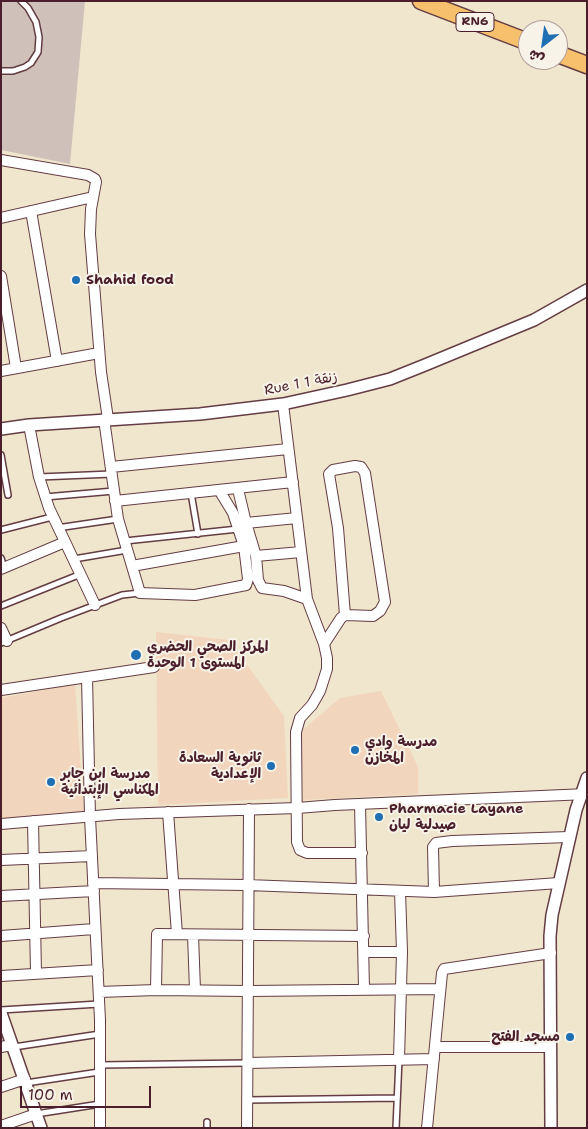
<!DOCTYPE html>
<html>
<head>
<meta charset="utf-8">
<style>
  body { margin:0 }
  #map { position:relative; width:588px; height:1129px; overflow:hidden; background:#efe6cd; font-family:"Shantell Sans","Playpen Sans Arabic",sans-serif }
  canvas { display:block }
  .frame { position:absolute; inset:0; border:2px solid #4a1f2b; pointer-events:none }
  .north { position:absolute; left:518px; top:20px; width:50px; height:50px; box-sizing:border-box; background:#f7f3e8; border:1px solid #b29e9c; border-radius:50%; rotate:210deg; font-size:14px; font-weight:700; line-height:20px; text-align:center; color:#4a1f2b }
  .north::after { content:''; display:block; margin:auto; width:18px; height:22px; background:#1f6fb2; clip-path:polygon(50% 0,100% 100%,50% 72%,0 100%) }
  .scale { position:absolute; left:20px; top:1086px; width:131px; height:22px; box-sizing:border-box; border:2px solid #4a1f2b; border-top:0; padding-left:6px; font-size:15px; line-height:18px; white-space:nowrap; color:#4a1f2b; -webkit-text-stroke:4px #f7f3e8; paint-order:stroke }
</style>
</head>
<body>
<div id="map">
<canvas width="588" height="1129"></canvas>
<div class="frame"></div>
<div class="north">ش</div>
<div class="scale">100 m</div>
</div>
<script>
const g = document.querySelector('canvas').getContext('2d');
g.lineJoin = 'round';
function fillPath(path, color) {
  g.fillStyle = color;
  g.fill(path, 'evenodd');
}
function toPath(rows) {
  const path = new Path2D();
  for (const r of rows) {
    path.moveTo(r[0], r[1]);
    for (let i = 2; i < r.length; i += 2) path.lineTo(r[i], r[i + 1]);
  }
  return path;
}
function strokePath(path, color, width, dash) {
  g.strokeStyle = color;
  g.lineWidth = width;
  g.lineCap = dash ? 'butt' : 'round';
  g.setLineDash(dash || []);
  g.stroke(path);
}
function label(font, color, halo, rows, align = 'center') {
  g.font = font + ' "Shantell Sans","Playpen Sans Arabic",sans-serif';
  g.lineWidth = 4;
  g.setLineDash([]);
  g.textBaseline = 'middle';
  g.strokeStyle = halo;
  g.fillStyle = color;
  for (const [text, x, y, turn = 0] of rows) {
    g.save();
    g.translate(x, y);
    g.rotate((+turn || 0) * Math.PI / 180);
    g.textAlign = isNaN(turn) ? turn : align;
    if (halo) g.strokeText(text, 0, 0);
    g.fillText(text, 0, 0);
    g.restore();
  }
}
fillPath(toPath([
  [156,632,229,640,284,716,288,798,158,805],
  [75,684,84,812,1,819,1,698],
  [381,691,418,767,418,794,303,800,300,732,340,698]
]), '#f2d5bd');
fillPath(toPath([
  [1,1,85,1,70,164,1,150]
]), '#cfc1ba');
const service = toPath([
  [1,71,13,71,25,67,31,63,38,52,39,37,36,22,28,8,21,1],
  [1,455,8,495],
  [39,477,112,474],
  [191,493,198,534],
  [45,497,114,491],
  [57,528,118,519],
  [1,530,52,517],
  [125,541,238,529],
  [1,558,4,568],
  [74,559,127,550],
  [1,606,81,574],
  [1,643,61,618,122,595,140,593],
  [1,1010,99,1004],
  [14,1047,100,1034],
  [100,1065,247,1063],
  [26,1083,99,1072],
  [247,1100,397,1098],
  [36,1114,100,1104],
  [207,1128,207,1122],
  [396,1128,399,1059]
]);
const minor = toPath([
  [1,160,88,175,95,179,96,182,91,209,90,234,101,372,108,419],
  [31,211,57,361],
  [1,218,93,197],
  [1,276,16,368],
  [1,371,99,353],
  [283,404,307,599,324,644,327,658,327,669,320,691,312,705,300,718,296,732,297,842,300,850,307,853,362,853],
  [104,419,118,519,140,593,195,595,246,585,248,579,244,546,233,513,219,490],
  [29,425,39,477,49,508,95,605],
  [111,467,288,449],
  [238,489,246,523,256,556,258,580,262,588,284,591,307,599],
  [115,501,293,482],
  [246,523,297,518],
  [256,556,301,552],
  [132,566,244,546],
  [1,569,65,542],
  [1,628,7,641],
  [324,644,341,618,345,615,373,616,380,611,385,602,365,473,361,467,355,466,333,470,329,474,338,528,345,615],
  [87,677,90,817,100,1020,100,1128],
  [1,690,154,667],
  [360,804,364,989],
  [168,812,177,934],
  [33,821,36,973],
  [1,824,119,814,297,808,335,805,587,794],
  [1,860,92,856],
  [93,883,247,885,434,892,559,883],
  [434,892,433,847,436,843,452,841,569,837],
  [1,896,94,891],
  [193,935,195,990],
  [1,936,94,929],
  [364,952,402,952],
  [1,976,98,970],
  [156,990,157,934,364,936],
  [99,992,156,990,249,991,440,989],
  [1,1047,12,1045],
  [435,1047,551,1047],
  [399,1059,402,952,400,891],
  [247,1063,434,1059],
  [1,1087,25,1079],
  [1,1126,36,1114],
  [247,1128,249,809],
  [427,1128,442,973,444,969,551,953]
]);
const tertiary = toPath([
  [1,429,29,425,200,414,283,404,347,390,390,379,425,365,534,320,587,290],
  [1,1013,41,1128],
  [551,1128,550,936,552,915,576,810,587,778]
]);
const trunk = toPath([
  [421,1,528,42],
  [558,54,587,65]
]);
strokePath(service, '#633d43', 8);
strokePath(minor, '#633d43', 12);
strokePath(tertiary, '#633d43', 14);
strokePath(trunk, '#633d43', 19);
strokePath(service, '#fff', 5);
strokePath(minor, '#fff', 10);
strokePath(tertiary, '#fff', 11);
strokePath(trunk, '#f7c06c', 16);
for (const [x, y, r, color] of [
  [76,280,5,"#1f6fb2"],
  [136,655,6,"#1f6fb2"],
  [355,750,5,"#1f6fb2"],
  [271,766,5,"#1f6fb2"],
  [51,782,5,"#1f6fb2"],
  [379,817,5,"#1f6fb2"],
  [570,1037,5,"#1f6fb2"]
]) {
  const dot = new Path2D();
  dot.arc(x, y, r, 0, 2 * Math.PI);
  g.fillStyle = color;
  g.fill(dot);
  strokePath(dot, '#f7f3e8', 2);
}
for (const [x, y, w] of [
  [475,22,38]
]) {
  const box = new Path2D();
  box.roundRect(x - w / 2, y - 9.5, w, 19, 4);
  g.fillStyle = '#f7f3e8';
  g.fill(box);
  strokePath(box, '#4a1f2b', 1);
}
label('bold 12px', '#4a1f2b', null, [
  ["RN6",475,22]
]);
label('bold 14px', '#4a1f2b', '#f7f3e8', [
  ["Shahid food",86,280],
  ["المركز الصحي الحضري",147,647],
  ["المستوى 1 الوحدة",147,663],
  ["مدرسة وادي",365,742],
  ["المخازن",365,758],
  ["ثانوية السعادة",261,758,"right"],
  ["الإعدادية",261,774,"right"],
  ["مدرسة ابن جابر",61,774],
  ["المكناسي الإبتدائية",61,790],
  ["Pharmacie Layane",389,809],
  ["صيدلية ليان",389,825],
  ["مسجد الفتح",560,1037,"right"]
], 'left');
label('14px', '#4a1f2b', '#f7f3e8', [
  ["Rue 1 زنقة 1",301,384,-11]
]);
</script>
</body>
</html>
